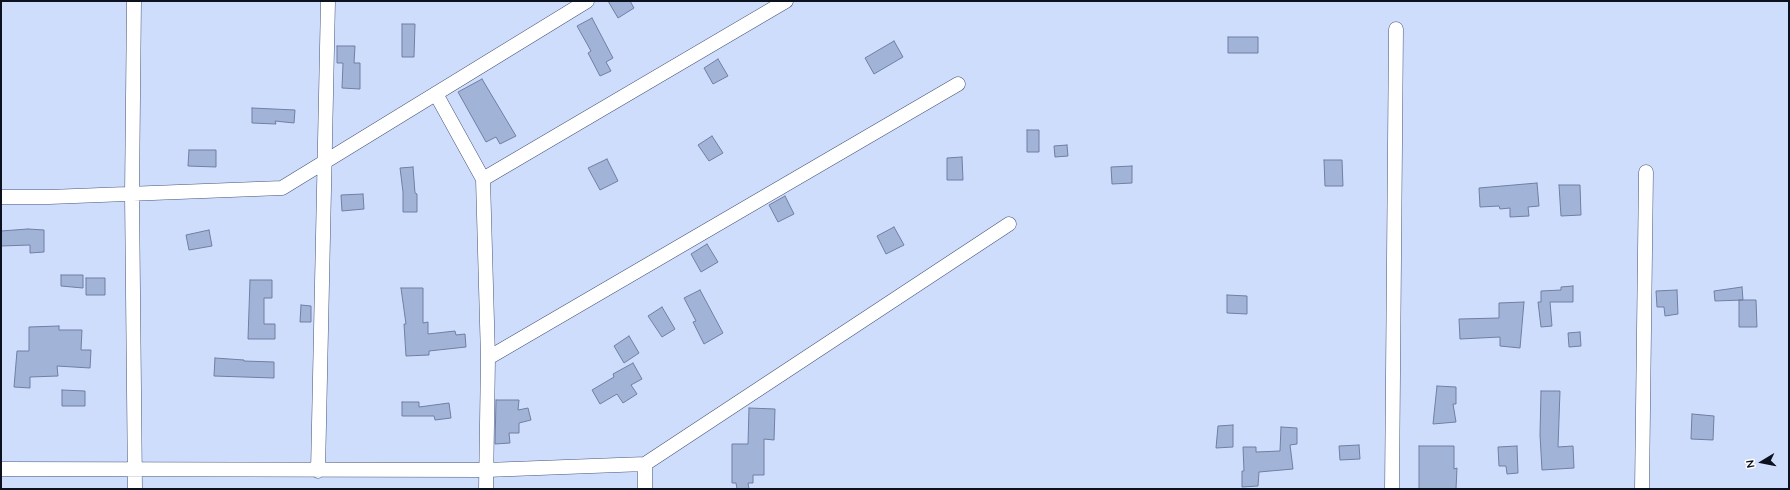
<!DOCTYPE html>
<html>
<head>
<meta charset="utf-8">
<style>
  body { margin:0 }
  #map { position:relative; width:1790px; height:490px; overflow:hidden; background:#cfddfd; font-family:Quicksand,sans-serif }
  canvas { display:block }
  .frame { position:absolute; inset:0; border:2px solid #0c111f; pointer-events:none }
  .north { position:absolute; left:1742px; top:442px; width:40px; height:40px; -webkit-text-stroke:3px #fefefe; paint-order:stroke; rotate:260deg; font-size:11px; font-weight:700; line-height:16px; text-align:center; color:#0c111f }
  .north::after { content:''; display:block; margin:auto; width:14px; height:18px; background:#0c111f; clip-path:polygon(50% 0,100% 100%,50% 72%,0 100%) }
</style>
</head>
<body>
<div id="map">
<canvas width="1790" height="490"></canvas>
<div class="frame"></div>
<div class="north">N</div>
</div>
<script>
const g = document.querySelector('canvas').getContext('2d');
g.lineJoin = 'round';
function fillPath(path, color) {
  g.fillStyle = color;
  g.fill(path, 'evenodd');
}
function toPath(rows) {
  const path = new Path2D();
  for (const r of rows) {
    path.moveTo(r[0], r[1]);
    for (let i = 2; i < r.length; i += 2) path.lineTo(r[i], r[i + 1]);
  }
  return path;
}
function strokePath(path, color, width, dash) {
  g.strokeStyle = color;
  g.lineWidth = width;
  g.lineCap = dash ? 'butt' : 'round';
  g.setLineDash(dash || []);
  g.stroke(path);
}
const building = toPath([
  [608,1,630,1,634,8,618,18,608,1],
  [592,18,613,58,606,62,611,71,600,76,588,53,591,51,577,26,592,18],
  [402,24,415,24,414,57,402,57,402,24],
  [1228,37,1258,37,1258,53,1228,53,1228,37],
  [894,41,903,57,874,74,865,58,894,41],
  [337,46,355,46,354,63,360,63,360,89,342,88,343,63,337,63,337,46],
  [718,59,728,76,713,84,704,68,718,59],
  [482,79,516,136,500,144,496,137,486,142,458,92,482,79],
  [252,108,295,110,294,123,275,121,276,124,252,123,252,108],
  [1027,130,1039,130,1039,152,1027,152,1027,130],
  [712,136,723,153,709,161,698,145,712,136],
  [1067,145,1068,156,1055,157,1054,146,1067,145],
  [189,150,216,150,216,167,188,166,189,150],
  [962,157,963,180,947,180,947,158,962,157],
  [607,159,618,181,600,190,588,168,607,159],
  [1324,160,1342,160,1343,186,1325,186,1324,160],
  [1132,166,1132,183,1112,184,1111,167,1132,166],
  [413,167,415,193,417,194,417,212,403,212,403,192,400,168,413,167],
  [1537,183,1539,206,1528,207,1529,216,1510,217,1510,208,1500,209,1499,206,1480,207,1479,188,1537,183],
  [1559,185,1580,185,1581,215,1561,216,1559,185],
  [363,194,364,209,342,211,341,195,363,194],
  [785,196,794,214,778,222,769,205,785,196],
  [894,227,904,245,886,254,877,236,894,227],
  [28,229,44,230,44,252,30,253,30,245,1,246,1,231,28,229],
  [209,230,212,246,189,250,186,235,209,230],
  [707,244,718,262,701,272,691,254,707,244],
  [61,275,83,275,83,288,61,286,61,275],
  [86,278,105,278,105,295,86,295,86,278],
  [250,280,272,280,272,298,264,298,264,324,275,324,275,339,248,339,250,280],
  [1573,286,1573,302,1550,302,1552,326,1541,327,1538,302,1541,302,1541,291,1561,290,1561,287,1573,286],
  [1742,287,1743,300,1715,301,1714,291,1742,287],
  [401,288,423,288,423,323,428,322,428,334,455,331,456,335,465,334,466,347,429,351,429,355,406,356,404,324,406,324,401,288],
  [700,290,723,333,704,344,693,322,696,321,684,298,700,290],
  [1677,290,1678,314,1665,316,1664,307,1657,307,1656,291,1677,290],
  [1227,295,1247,296,1247,314,1227,313,1227,295],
  [1739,300,1756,300,1757,327,1739,327,1739,300],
  [1524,302,1520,348,1500,346,1500,337,1460,339,1459,319,1499,318,1499,303,1524,302],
  [301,305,311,306,311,322,300,322,301,305],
  [662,307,675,329,662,337,648,316,662,307],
  [59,326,59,330,82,330,81,350,91,350,90,368,57,366,58,376,30,377,30,388,14,387,17,351,29,351,29,327,59,326],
  [1580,332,1581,346,1569,347,1568,333,1580,332],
  [629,336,639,353,624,363,614,346,629,336],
  [215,358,244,360,244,361,274,362,274,378,214,376,215,358],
  [633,363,642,379,631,385,637,394,623,403,617,394,600,404,592,390,614,377,613,374,633,363],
  [1437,386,1456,387,1456,404,1453,404,1456,422,1433,424,1437,386],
  [62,390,85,391,85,406,62,406,62,390],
  [1541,391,1560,391,1558,447,1573,446,1574,468,1542,470,1540,435,1541,391],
  [496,400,519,400,518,410,528,408,531,420,519,423,519,433,509,433,510,443,495,444,496,400],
  [402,402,419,402,419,407,449,403,451,418,435,420,434,416,402,416,402,402],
  [749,408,775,409,774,440,764,439,764,475,753,475,753,483,748,483,749,489,737,489,736,483,732,483,732,444,748,444,749,408],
  [1692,414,1714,416,1713,440,1691,439,1692,414],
  [1233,425,1233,447,1216,448,1218,426,1233,425],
  [1281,427,1297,428,1297,444,1290,445,1293,469,1259,472,1258,486,1242,487,1242,471,1244,471,1243,447,1256,447,1256,452,1280,451,1281,427],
  [1359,445,1360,459,1340,460,1339,446,1359,445],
  [1419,446,1454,446,1454,469,1457,468,1456,489,1419,489,1419,446],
  [1517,446,1518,473,1507,474,1506,466,1499,466,1498,447,1517,446]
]);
fillPath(building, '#a2b3d8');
strokePath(building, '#6f7fa3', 1);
const minor = toPath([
  [134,1,132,194,135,489],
  [436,94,483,179,488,358],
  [483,179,786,1],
  [1,197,49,197,282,188,587,1],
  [1,469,486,470,645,464,1009,224],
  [318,471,328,1],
  [486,489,488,358,958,84],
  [645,489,645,464],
  [1392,489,1396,29],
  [1642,489,1646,172]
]);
strokePath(minor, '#465576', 15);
strokePath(minor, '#fff', 14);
</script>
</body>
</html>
